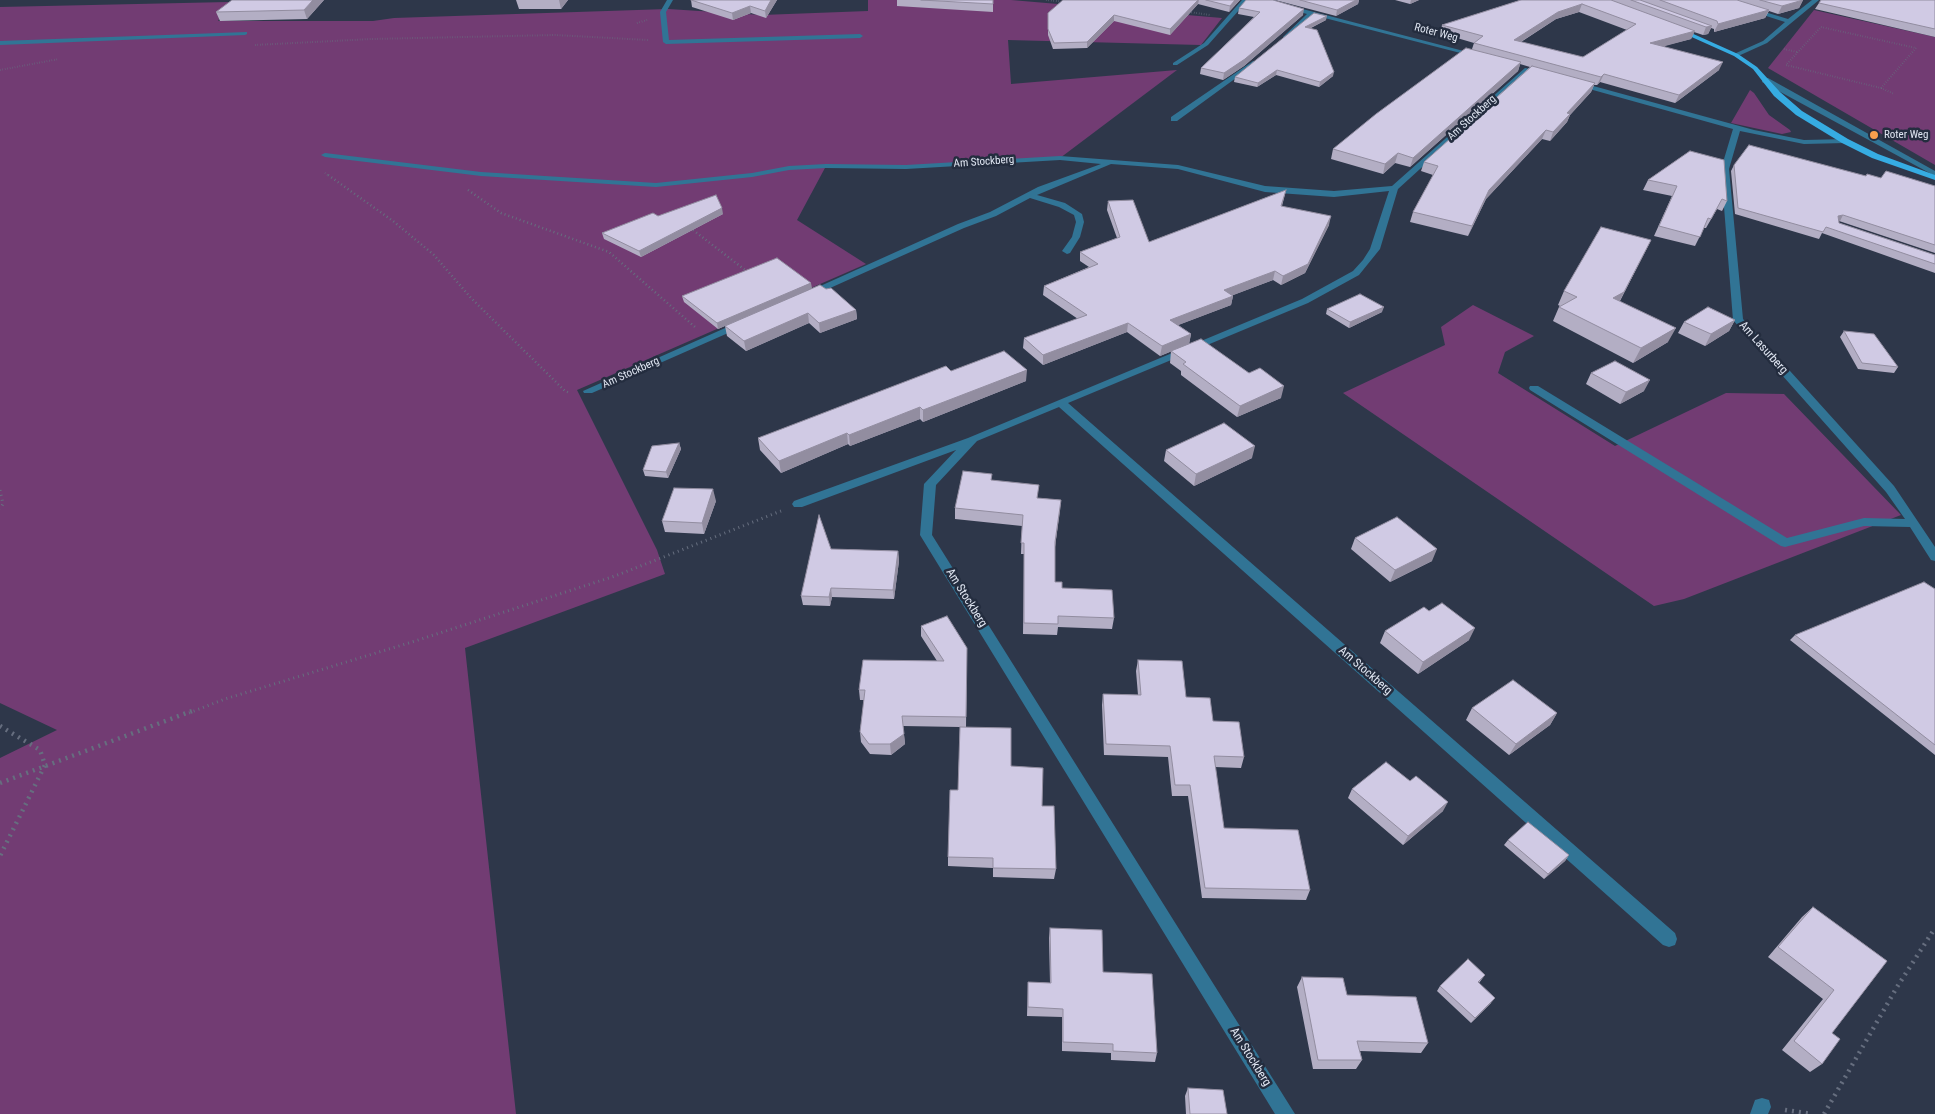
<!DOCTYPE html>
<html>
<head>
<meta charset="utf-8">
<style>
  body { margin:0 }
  canvas { display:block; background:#2e374a }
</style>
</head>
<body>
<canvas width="1935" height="1114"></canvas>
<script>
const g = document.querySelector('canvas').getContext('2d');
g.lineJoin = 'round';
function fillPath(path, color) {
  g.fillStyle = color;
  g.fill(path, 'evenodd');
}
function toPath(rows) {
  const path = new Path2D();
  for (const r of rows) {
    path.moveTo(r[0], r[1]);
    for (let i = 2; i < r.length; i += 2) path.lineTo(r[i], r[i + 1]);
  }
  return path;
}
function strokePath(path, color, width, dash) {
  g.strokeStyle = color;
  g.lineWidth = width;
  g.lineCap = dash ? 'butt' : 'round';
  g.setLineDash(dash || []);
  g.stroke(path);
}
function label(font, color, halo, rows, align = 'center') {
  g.font = font + ' "Roboto Condensed",sans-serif';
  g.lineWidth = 5;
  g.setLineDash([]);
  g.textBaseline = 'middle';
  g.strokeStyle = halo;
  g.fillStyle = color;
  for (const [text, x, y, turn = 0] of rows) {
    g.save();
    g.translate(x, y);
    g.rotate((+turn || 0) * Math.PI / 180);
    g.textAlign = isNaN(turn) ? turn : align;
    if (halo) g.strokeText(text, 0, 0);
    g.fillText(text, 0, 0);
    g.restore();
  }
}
fillPath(toPath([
  [868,0,1011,0,1222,18,1201,45,1008,40,1011,84,1177,70,1060,158,906,167,826,166,797,220,866,264,577,390,657,550,665,574,465,648,516,1114,0,1114,0,758,57,730,0,703,0,7,229,2,218,21,373,21,394,18,668,9,762,15,868,11],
  [1814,10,1935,37,1935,165,1768,68],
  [1750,90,1754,93,1769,115,1790,130,1791,132,1782,134,1731,123],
  [1473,305,1534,336,1505,352,1498,373,1615,446,1726,393,1784,394,1901,515,1684,599,1654,606,1343,393,1445,345,1441,327]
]), '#723c73');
strokePath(toPath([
  [1046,0,1066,2],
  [1189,12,1210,15],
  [637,23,647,20],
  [1821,27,1916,48,1881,88,1786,65,1821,27],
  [255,45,372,39,555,35,648,40],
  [1784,49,1797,52],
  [0,70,59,59],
  [1881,88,1894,94],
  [325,173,329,176]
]), '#666e7f', 2, [0.5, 2]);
strokePath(toPath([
  [328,175,393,221,434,255,471,298,565,391,570,393],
  [468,190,501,213,609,252,695,327],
  [693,230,749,273]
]), '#666e7f', 2.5, [1, 3]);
strokePath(toPath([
  [0,490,3,504,0,509],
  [189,713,225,699,412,642,615,576,781,511]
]), '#666e7f', 3, [1, 4]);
strokePath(toPath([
  [0,726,40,750,45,765,0,856],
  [0,783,192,711],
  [1785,1110,1812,1114],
  [1824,1114,1897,987,1935,928]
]), '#666e7f', 4.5, [2, 5]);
fillPath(toPath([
  [667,0,673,0,666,12,669,40,860,34,863,36,860,38,666,44,663,42,660,12,667,0],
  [1242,0,1248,0,1208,45,1177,65,1173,65,1173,63,1204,43,1242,0],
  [1258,0,1268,0,1479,55,1476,57,1313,15,1286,39,1283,37,1284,36,1307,14,1258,0],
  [1716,0,1725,0,1788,19,1812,0,1819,0,1767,43,1736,57,1733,55,1734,54,1763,41,1785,22,1716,0],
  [247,32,247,34,245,35,0,45,0,41,247,32],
  [1253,61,1258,62,1177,121,1171,121,1171,117,1253,61],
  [1525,68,1530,69,1398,189,1380,249,1359,275,1308,303,1068,403,1675,933,1677,939,1675,945,1669,947,1663,945,1059,407,977,441,936,485,932,535,1295,1114,1275,1114,920,535,924,484,956,450,802,507,794,507,792,504,794,501,968,438,1302,299,1353,271,1363,260,1370,249,1389,191,1334,197,1265,192,1178,169,1111,164,1037,195,1065,203,1082,214,1084,222,1080,237,1070,253,1067,254,1062,251,1072,237,1076,222,1074,215,1059,207,1030,198,996,216,964,228,810,297,807,296,807,292,958,224,990,212,1038,187,1101,164,1060,160,906,169,826,168,789,170,752,177,656,187,481,176,325,157,321,155,325,153,481,172,656,183,752,173,789,166,826,164,906,165,1060,156,1178,165,1265,186,1334,191,1392,186,1525,68],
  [1762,78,1768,78,1935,171,1935,176,1762,82,1762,78],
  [1575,81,1754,130,1804,140,1848,139,1848,143,1845,143,1804,144,1740,131,1729,169,1743,319,1894,486,1935,547,1935,561,1931,560,1910,527,1864,526,1785,547,1781,546,1530,390,1529,388,1530,386,1538,386,1787,538,1864,518,1905,519,1886,492,1733,320,1721,169,1733,129,1575,85,1575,81],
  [741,321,746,324,744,326,592,393,584,393,583,391,741,321],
  [1762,1098,1769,1100,1771,1107,1768,1114,1750,1114,1755,1100,1762,1098]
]), '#317495');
fillPath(toPath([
  [1676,28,1680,28,1738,54,1757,67,1780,92,1802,111,1848,139,1878,154,1935,175,1935,180,1872,158,1842,143,1796,115,1774,96,1753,69,1734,56,1676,30,1676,28]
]), '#36ace2');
fillPath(toPath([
  [324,0,307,19,220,21,216,12],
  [516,0,568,0,561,9,519,9],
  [691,0,777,0,766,18,751,13,733,20,692,7],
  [897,0,993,0,993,12,897,6],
  [1063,0,1240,0,1229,12,1198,4,1170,35,1114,21,1087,48,1053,49,1048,35,1048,13],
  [1275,0,1359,0,1358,4,1336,16],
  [1395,0,1419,0,1410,4],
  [1521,0,1803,0,1799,8,1778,14,1769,11,1765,18,1714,32,1714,29,1711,28,1708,34,1703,35,1694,32,1691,39,1663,46,1719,70,1675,103,1600,82,1597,85,1594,85,1591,92,1570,115,1567,122,1550,141,1542,139,1486,199,1468,236,1410,222,1413,212,1433,175,1421,171,1424,162,1530,67,1520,64,1518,71,1410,167,1395,163,1383,174,1331,159,1333,149,1472,49,1474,43,1440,33,1442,25],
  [1579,12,1627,30,1583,57,1521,42,1556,19],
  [1935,0,1935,37,1815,9,1819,3],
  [1239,8,1303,15,1244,66,1223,80,1200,74,1201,68,1254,17,1238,14],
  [1314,13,1326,20,1311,28,1333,76,1319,87,1276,75,1257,87,1234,82,1235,77],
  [1690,151,1727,201,1722,211,1717,209,1706,228,1704,228,1695,246,1654,236,1672,196,1643,190,1648,180],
  [1734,165,1866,176,1935,186,1935,253,1839,221,1839,223,1935,255,1935,273,1822,233,1819,239,1735,214,1731,171],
  [1286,190,1282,206,1329,225,1305,273,1281,285,1273,280,1233,295,1233,296,1231,305,1178,325,1191,334,1189,344,1160,356,1127,332,1043,365,1023,348,1024,338,1078,319,1043,295,1044,286,1089,267,1080,261,1080,252,1117,238,1107,210,1108,201,1149,242],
  [723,214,641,257,604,239,602,233,658,216],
  [1651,240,1620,301,1668,342,1633,363,1553,321,1559,307,1560,306,1558,305,1564,291],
  [820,285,856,310,857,319,820,333,809,323,746,351,727,336,725,326],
  [812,288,718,329,684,302,682,296],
  [1327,309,1382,312,1349,328,1326,314],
  [1735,320,1729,331,1705,346,1678,333,1684,322],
  [1844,331,1898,367,1894,373,1858,369,1840,337],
  [1171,351,1281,398,1237,417,1181,375,1181,371,1170,363],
  [951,371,1026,381,923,422,920,419,850,446,848,444,781,473,760,450,758,438],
  [1591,373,1644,391,1620,404,1586,384],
  [679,443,681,449,668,478,645,476,643,470],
  [1166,450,1252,458,1194,486,1164,461],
  [992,480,1038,498,1061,500,1055,547,1055,582,1062,588,1114,618,1112,629,1058,627,1057,635,1023,634,1024,554,1021,554,1022,526,955,519,955,508],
  [716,501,704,534,665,532,662,521],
  [1355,538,1432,561,1390,582,1351,549],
  [831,549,898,551,899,561,894,599,832,597,830,606,803,605,801,596],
  [1935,589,1935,755,1790,640,1795,635],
  [921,626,967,648,966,727,1011,766,1042,806,1056,869,1054,879,993,877,993,868,948,866,948,857,958,790,960,727,903,726,905,744,891,755,870,754,861,742,860,732,864,700,860,700,859,690,937,661,921,636],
  [1385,631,1469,640,1418,674,1380,643],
  [1138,660,1186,697,1213,721,1244,757,1241,768,1215,767,1224,828,1310,890,1306,900,1202,898,1188,796,1172,796,1168,757,1104,755,1102,705,1103,694,1138,695,1136,671],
  [1472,708,1557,713,1550,725,1509,755,1466,720],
  [1352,789,1443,811,1403,845,1348,798],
  [1508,840,1569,855,1565,861,1544,879,1504,845],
  [1813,907,1887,961,1832,1033,1822,1064,1810,1072,1782,1050,1823,999,1768,957,1802,917],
  [1050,928,1103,972,1157,1053,1155,1062,1111,1060,1111,1053,1062,1051,1062,1017,1027,1016,1028,982,1050,983,1049,938],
  [1485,975,1479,983,1491,1003,1471,1023,1437,991,1440,986],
  [1302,977,1347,995,1428,1043,1421,1053,1360,1051,1362,1060,1356,1069,1313,1069,1297,987],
  [1188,1088,1227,1114,1186,1114,1185,1096]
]), '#b3aec4');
fillPath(toPath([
  [313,0,324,0,307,19,304,10],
  [559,0,568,0,561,9],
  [771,0,777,0,766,18,765,11],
  [1198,0,1199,0,1198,4,1170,35,1170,29],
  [1235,0,1240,0,1229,12,1230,6],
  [1356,0,1359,0,1358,4,1336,16,1337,10],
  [1411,0,1419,0,1410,4],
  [1803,0,1799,8,1778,14,1782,6],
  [1582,4,1579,12,1556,19,1511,48,1514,40,1558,12],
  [750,6,751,13,733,20,732,13],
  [1304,9,1303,15,1244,66,1223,80,1224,73],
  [1769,10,1765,18,1714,32,1718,24],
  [1114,15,1114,21,1087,48,1087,42],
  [1327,16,1326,20,1304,31,1305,27],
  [1712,26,1708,34,1703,35,1706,27],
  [1695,31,1691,39,1647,51,1650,43],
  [1521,62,1518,71,1410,167,1413,158],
  [1723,62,1719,70,1675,103,1679,95],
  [1277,70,1276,75,1257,87,1258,83],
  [1334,72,1333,76,1319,87,1320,82],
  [1604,74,1600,82,1597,85,1601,77],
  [1595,83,1591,92,1570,115,1567,122,1550,141,1553,132,1567,113],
  [1546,130,1542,139,1486,199,1468,236,1472,226,1489,190],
  [1398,153,1395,163,1383,174,1385,164],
  [722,208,723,214,641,257,639,251],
  [1843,215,1840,221,1834,223,1838,216],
  [1331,216,1329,225,1305,273,1281,285,1283,276],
  [1651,240,1644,254,1617,306,1613,298],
  [1275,271,1273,280,1223,299,1224,290],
  [811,283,812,288,718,329,717,323],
  [1233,296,1231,305,1168,329,1170,320],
  [1384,307,1382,312,1349,328,1350,322],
  [856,310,857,319,820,333,819,323],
  [808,313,809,323,746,351,744,341],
  [1735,320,1729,331,1705,346,1711,334],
  [1128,323,1127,332,1043,365,1043,355],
  [1676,328,1668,342,1633,363,1641,348],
  [1191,334,1189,344,1160,356,1162,346],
  [1027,370,1026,381,923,422,923,410],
  [1650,380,1644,391,1620,404,1626,392],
  [1284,386,1281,398,1237,417,1240,406],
  [920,407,920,419,850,446,849,435],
  [847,433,848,444,781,473,779,461],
  [679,443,681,449,668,478,666,472],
  [1255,446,1252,458,1194,486,1196,474],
  [713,489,716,501,704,534,702,523],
  [1061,500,1060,511,1054,554,1055,542],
  [1437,549,1432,561,1390,582,1395,570],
  [898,551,899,561,894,599,893,590],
  [831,588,832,597,830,606,829,597],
  [1475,628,1469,640,1418,674,1423,662],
  [1557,713,1550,725,1509,755,1516,744],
  [904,734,905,744,891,755,890,744],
  [1448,802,1443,811,1403,845,1408,836],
  [1569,855,1565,861,1544,879,1548,874],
  [1495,998,1491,1003,1471,1023,1475,1018]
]), '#928da0');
const building = toPath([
  [232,0,313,0,304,10,216,12,232,0],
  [691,0,771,0,765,11,750,6,732,13,691,0],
  [921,0,993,0,993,4,921,0],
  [1063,0,1198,0,1170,29,1114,15,1087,42,1054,43,1048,29,1048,13,1063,0],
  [1206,0,1235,0,1230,6,1206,0],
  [1246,0,1273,0,1304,9,1245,59,1224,73,1201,68,1260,12,1239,8,1246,0],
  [1300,0,1356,0,1337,10,1300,0],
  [1521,0,1611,0,1695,31,1650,43,1723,62,1679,95,1604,74,1601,77,1474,43,1483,36,1442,25,1521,0],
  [1582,4,1636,24,1583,57,1514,40,1558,12,1582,4],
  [1631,0,1640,0,1712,26,1706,27,1631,0],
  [1660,0,1737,0,1769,10,1718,24,1717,21,1660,0],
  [1760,0,1803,0,1782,6,1760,0],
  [1821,0,1935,0,1935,29,1819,3,1821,0],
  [1314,13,1327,16,1305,27,1317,30,1334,72,1320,82,1277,70,1258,83,1235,77,1314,13],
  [1466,48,1521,62,1413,158,1398,153,1385,164,1333,149,1376,114,1466,48],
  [1532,66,1595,83,1567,113,1570,114,1553,132,1546,130,1489,190,1472,226,1413,212,1438,166,1424,162,1532,66],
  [1749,145,1866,176,1867,174,1881,178,1886,171,1935,186,1935,245,1843,215,1838,216,1839,223,1935,255,1935,264,1826,227,1823,232,1738,208,1734,165,1749,145],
  [1690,151,1724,160,1727,201,1722,199,1711,219,1708,218,1700,237,1659,226,1677,186,1648,180,1690,151],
  [1286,190,1281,206,1331,216,1308,264,1283,276,1275,271,1224,290,1233,296,1170,320,1191,334,1162,346,1128,323,1043,355,1024,338,1087,315,1044,286,1098,264,1080,252,1120,237,1108,201,1133,200,1149,242,1286,190],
  [716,195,722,208,639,251,602,233,653,213,658,216,716,195],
  [1601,227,1651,240,1624,292,1613,298,1676,328,1641,348,1559,307,1577,297,1564,291,1601,227],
  [777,258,811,283,717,323,682,296,777,258],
  [820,285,826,289,831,288,856,310,819,323,808,313,744,341,725,326,820,285],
  [1360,294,1384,307,1350,322,1327,309,1360,294],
  [1708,307,1735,320,1711,334,1684,322,1708,307],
  [1844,331,1874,334,1898,367,1862,363,1844,331],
  [1201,339,1249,373,1260,368,1284,386,1240,406,1183,364,1186,362,1171,351,1201,339],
  [1004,351,1027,370,923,410,920,407,849,435,847,433,779,461,758,438,946,366,951,371,1004,351],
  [1615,361,1650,380,1626,392,1591,373,1615,361],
  [1224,423,1255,446,1196,474,1166,450,1224,423],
  [679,443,666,472,643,470,652,446,679,443],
  [963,471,992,474,991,480,1039,485,1037,498,1061,500,1055,542,1055,582,1062,582,1062,588,1112,590,1114,618,1058,616,1058,624,1024,623,1024,543,1021,543,1023,515,955,508,963,471],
  [674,488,713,489,702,523,662,521,674,488],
  [819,515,831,549,898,551,893,590,831,588,829,597,801,596,819,515],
  [1397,517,1437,549,1395,570,1355,538,1397,517],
  [1924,582,1935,589,1935,745,1795,635,1924,582],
  [1442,603,1475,628,1423,662,1385,631,1424,607,1429,611,1442,603],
  [947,616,967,648,966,717,902,716,904,734,890,744,869,744,860,732,865,690,859,690,863,660,944,661,921,626,947,616],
  [1138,660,1182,661,1186,697,1210,698,1213,721,1239,722,1244,757,1214,756,1224,828,1298,830,1310,890,1205,888,1190,785,1175,785,1170,746,1106,744,1103,694,1141,695,1138,660],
  [1513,680,1557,713,1516,744,1472,708,1513,680],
  [960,727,1011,728,1011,766,1043,768,1042,806,1054,806,1056,869,993,868,993,858,948,857,950,790,958,790,960,727],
  [1386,762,1410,781,1416,776,1448,802,1408,836,1352,789,1386,762],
  [1528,822,1569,855,1548,874,1508,840,1528,822],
  [1813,907,1887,961,1832,1033,1840,1039,1822,1064,1794,1041,1834,990,1778,947,1813,907],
  [1050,928,1102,930,1103,972,1152,974,1157,1053,1113,1051,1113,1044,1063,1042,1063,1009,1028,1007,1028,982,1051,983,1050,928],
  [1468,959,1485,975,1478,982,1495,998,1475,1018,1440,986,1468,959],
  [1302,977,1343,978,1347,995,1416,997,1428,1043,1357,1041,1362,1060,1318,1060,1302,977],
  [1188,1088,1223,1090,1227,1114,1190,1114,1188,1088]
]);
fillPath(building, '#d0cae4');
strokePath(building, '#928da0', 1);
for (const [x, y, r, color] of [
  [1874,135,5,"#f99f4d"]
]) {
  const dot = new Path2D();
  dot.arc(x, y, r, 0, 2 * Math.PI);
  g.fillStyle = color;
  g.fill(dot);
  strokePath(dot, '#242d3f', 2);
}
label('11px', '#e0e6f2', '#242d3f', [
  ["Roter Weg",1436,33,15],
  ["Am Stockberg",1472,118,-42],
  ["Am Stockberg",984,162,-4],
  ["Am Stockberg",631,373,-24]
]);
label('11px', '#e0e6f2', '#242d3f', [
  ["Roter Weg",1884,135]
], 'left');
label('12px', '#e0e6f2', '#242d3f', [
  ["Am Lasurberg",1763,348,48],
  ["Am Stockberg",966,598,58],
  ["Am Stockberg",1365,671,41],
  ["Am Stockberg",1250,1057,58]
]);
</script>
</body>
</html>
